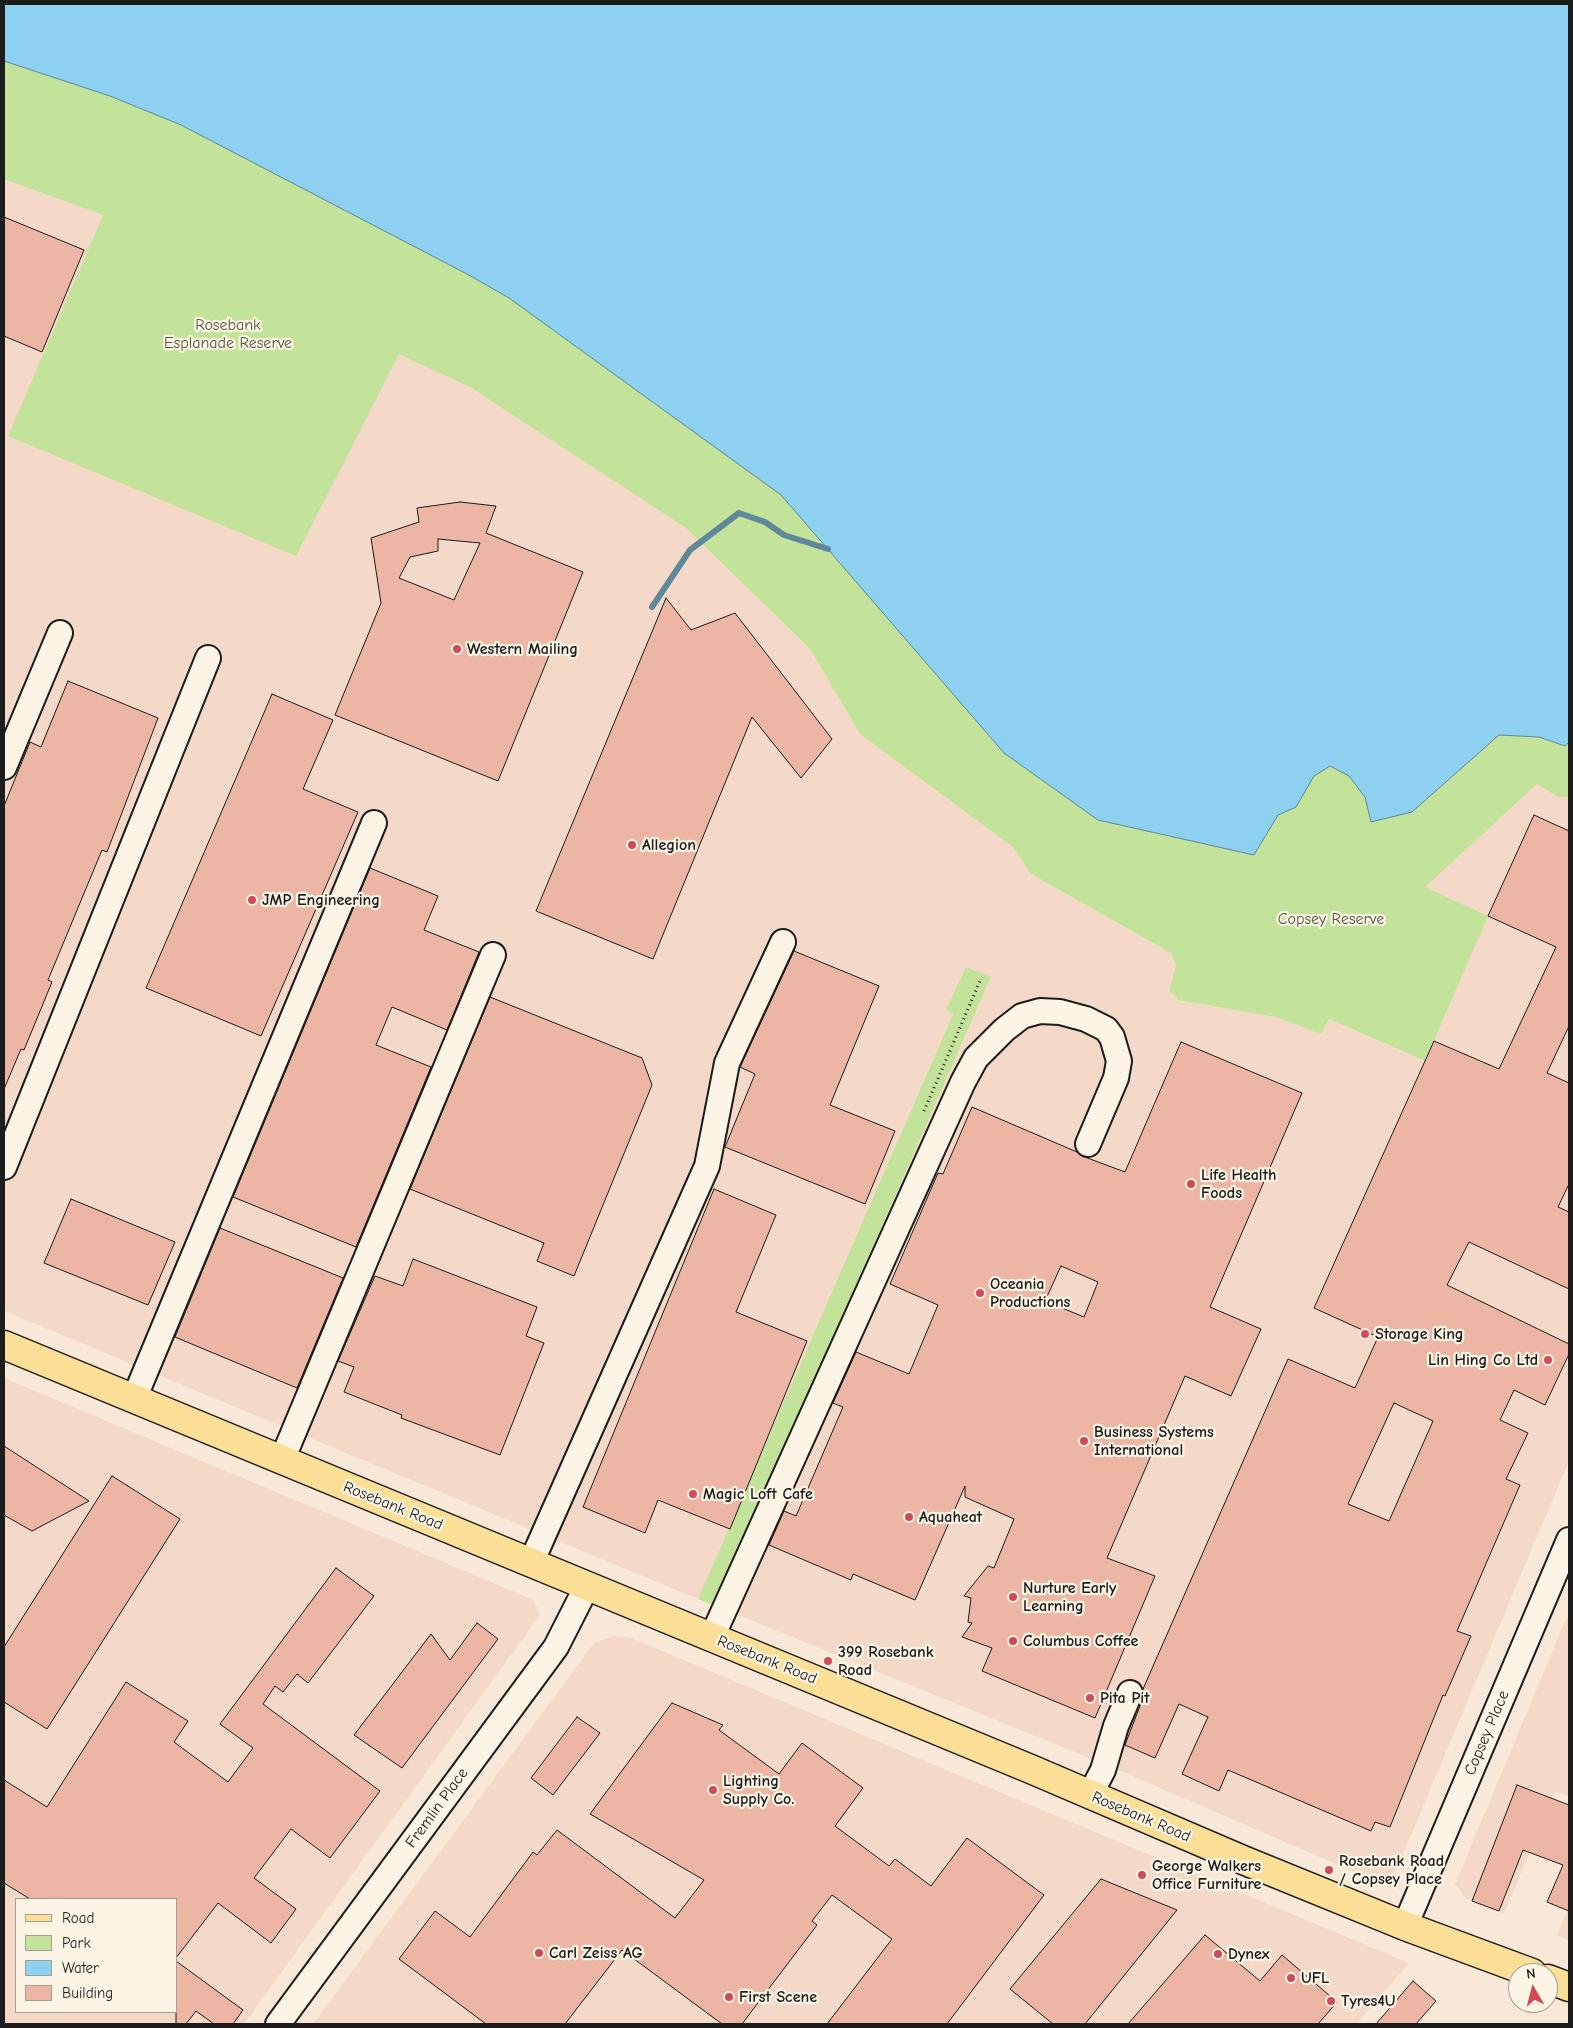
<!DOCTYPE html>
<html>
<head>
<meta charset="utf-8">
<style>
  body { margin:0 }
  #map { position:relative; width:1573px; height:2028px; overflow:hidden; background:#f9e8d8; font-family:"Comic Neue",sans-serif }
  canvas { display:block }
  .frame { position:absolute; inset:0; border:5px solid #1c1c1c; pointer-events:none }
  .legend { position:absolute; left:15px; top:1898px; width:162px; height:115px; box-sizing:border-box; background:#fcf5e5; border:1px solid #a29e95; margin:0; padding:6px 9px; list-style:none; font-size:15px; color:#1c1c1c }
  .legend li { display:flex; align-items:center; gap:10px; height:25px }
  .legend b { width:25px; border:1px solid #a29e95 }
  .north { position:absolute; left:1508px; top:1963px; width:50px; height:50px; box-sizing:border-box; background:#fcf5e5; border:1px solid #a29e95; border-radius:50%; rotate:352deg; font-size:14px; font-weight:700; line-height:20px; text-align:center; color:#1c1c1c }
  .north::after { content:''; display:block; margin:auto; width:18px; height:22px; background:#d1495b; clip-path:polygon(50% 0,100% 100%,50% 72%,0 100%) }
</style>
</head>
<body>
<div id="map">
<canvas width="1573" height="2028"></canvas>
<div class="frame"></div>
<ul class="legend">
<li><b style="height:6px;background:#fbdf96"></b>Road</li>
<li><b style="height:14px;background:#c3e29a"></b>Park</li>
<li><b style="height:14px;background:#8ed0f0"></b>Water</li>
<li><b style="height:14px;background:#edb5a4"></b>Building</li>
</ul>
<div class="north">N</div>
</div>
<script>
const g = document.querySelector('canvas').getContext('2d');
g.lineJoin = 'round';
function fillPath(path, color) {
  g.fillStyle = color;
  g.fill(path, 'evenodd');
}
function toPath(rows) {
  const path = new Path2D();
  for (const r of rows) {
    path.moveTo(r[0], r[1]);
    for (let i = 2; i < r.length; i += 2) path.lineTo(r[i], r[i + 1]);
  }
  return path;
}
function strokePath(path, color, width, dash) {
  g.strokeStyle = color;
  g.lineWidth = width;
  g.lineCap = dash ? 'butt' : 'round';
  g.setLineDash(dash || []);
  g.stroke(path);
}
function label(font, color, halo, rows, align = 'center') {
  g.font = font + ' "Comic Neue",sans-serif';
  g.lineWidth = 4.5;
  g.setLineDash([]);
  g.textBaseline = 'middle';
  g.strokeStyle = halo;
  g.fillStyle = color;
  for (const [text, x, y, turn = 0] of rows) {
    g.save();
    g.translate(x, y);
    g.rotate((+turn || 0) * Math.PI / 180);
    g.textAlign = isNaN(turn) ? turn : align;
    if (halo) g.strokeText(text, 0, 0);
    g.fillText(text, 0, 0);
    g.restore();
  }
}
fillPath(toPath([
  [4,179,103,215,8,436,404,343,686,528,810,649,860,734,1014,847,1031,874,1171,953,1176,964,1169,991,1176,996,1177,1000,1276,1017,1321,1034,1329,1019,1424,1061,1488,916,1424,887,1537,784,1558,797,1569,797,1569,1461,1395,1873,1380,1883,1109,1766,716,1606,991,978,966,967,947,1010,953,1013,698,1599,4,1311],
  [4,1378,534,1600,540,1615,244,2024,4,2024],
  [16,1899,176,1899,176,2012,16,2012],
  [1569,1612,1569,1797,1555,1791,1504,1914,1464,1897,1455,1884],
  [613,1636,631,1638,1409,1963,1357,2024,313,2024,594,1643],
  [1569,1905,1569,1941,1557,1935]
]), '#f5d9c8');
fillPath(toPath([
  [4,4,1569,4,1569,797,1558,797,1537,784,1425,887,1488,916,1425,1061,1329,1019,1321,1034,1276,1017,1177,1000,1176,996,1169,991,1176,965,1171,953,1031,874,1013,847,860,734,810,649,686,528,470,387,399,354,296,556,8,436,103,215,4,179],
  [966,967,991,977,716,1606,698,1599,953,1014,946,1010]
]), '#c3e29a');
const water = toPath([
  [4,4,1569,4,1569,742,1565,746,1539,737,1499,735,1412,812,1371,822,1365,797,1349,776,1330,766,1314,776,1296,807,1278,815,1254,855,1098,820,1004,753,781,495,509,298,467,274,181,125,110,96,4,61,4,4]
]);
fillPath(water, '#8ed0f0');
strokePath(water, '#60889b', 1);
strokePath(toPath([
  [652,607,690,550,739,513,765,522,784,535,828,549]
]), '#60889b', 6);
const building = toPath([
  [4,217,84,250,42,352,4,336,4,217],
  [460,502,496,506,486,533,583,572,498,781,335,715,381,603,371,538,419,522,417,508,460,502],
  [438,539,480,543,454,600,399,578,410,557,438,551,438,539],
  [666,598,691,630,735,613,832,739,801,778,752,717,653,959,536,911,666,598],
  [68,681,158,718,107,852,102,850,48,980,52,982,24,1050,21,1049,4,1089,4,806,30,742,41,747,68,681],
  [272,694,333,720,303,789,358,812,261,1036,146,988,272,694],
  [1534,815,1569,831,1569,1026,1547,1073,1569,1083,1569,1184,1558,1207,1569,1212,1569,1289,1469,1242,1447,1285,1569,1344,1569,1354,1545,1405,1514,1390,1500,1420,1528,1433,1506,1479,1520,1485,1457,1631,1471,1636,1445,1696,1443,1695,1390,1827,1375,1822,1371,1831,1228,1770,1219,1791,1182,1774,1208,1717,1179,1704,1155,1758,1125,1745,1143,1698,1143,1689,1288,1359,1355,1388,1378,1337,1314,1308,1434,1041,1499,1069,1556,947,1488,916,1534,815],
  [1394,1403,1433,1421,1389,1521,1348,1504,1394,1403],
  [370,868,438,896,424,930,479,952,447,1030,392,1007,376,1045,431,1067,356,1247,233,1197,370,868],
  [794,951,879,986,830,1105,895,1131,865,1204,725,1147,755,1074,740,1067,794,951],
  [490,997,642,1058,652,1085,574,1276,537,1261,544,1243,410,1189,490,997],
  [1181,1042,1302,1093,1210,1307,1261,1329,1231,1396,1185,1376,1107,1558,1155,1576,1095,1718,982,1671,992,1648,962,1637,972,1623,968,1622,971,1598,964,1596,988,1566,994,1568,1014,1519,965,1497,965,1486,915,1600,853,1574,851,1580,769,1545,784,1511,796,1516,843,1407,833,1403,856,1352,909,1374,938,1305,890,1284,938,1173,943,1174,972,1107,1077,1152,1082,1156,1125,1172,1181,1042],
  [1061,1266,1098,1282,1084,1317,1045,1301,1061,1266],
  [714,1189,776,1215,736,1312,807,1341,730,1529,658,1500,645,1533,583,1507,714,1189],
  [71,1199,175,1242,148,1305,44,1263,71,1199],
  [220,1228,343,1278,297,1388,175,1337,220,1228],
  [413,1259,537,1307,526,1336,544,1343,500,1455,401,1418,402,1415,344,1392,354,1367,338,1361,375,1276,403,1286,413,1259],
  [4,1446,89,1501,32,1531,4,1515,4,1446],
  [112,1476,180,1519,47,1729,4,1702,4,1647,112,1476],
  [336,1568,374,1596,308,1683,297,1674,283,1692,275,1686,263,1704,380,1791,330,1858,291,1829,254,1878,296,1909,271,1943,218,1903,176,1958,176,1899,30,1899,4,1883,4,1780,47,1807,126,1682,188,1721,174,1742,228,1782,253,1748,220,1724,336,1568],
  [477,1623,498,1639,402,1768,354,1735,431,1634,450,1660,477,1623],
  [672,1703,723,1725,719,1730,779,1774,802,1743,863,1788,835,1826,889,1866,895,1859,931,1886,967,1838,1044,1895,947,2024,827,2024,892,1939,832,1895,812,1921,817,1925,742,2024,722,2024,622,1950,565,2024,486,2024,399,1959,435,1911,470,1937,533,1852,537,1855,557,1830,675,1918,704,1880,590,1814,672,1703],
  [577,1717,600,1733,553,1795,531,1778,577,1717],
  [1517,1785,1569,1805,1569,1911,1547,1902,1563,1865,1523,1850,1499,1911,1472,1901,1517,1785],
  [1101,1879,1177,1910,1085,2024,1053,2024,1010,1989,1101,1879],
  [1205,1935,1260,1981,1282,1955,1337,2002,1318,2024,1128,2024,1205,1935],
  [176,1961,243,2010,233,2024,214,2024,196,2011,186,2024,176,2024,176,1961],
  [1413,1981,1436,2001,1416,2024,1376,2024,1413,1981]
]);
fillPath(building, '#edb5a4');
strokePath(building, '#1c1c1c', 1);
const minor = toPath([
  [4,767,60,633],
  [4,1167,208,658],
  [134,1399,374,823],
  [282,1460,493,955],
  [531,1563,707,1166,727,1063,783,942],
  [712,1637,963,1082,976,1058,1004,1030,1022,1016,1040,1011,1060,1012,1086,1019,1106,1029,1112,1037,1119,1061,1116,1078,1088,1144],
  [1090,1795,1103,1770,1116,1726,1130,1693],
  [1405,1926,1569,1540],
  [278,2024,556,1647,587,1586]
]);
const major = toPath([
  [4,1345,1033,1770,1243,1860,1405,1926,1532,1973],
  [1548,1979,1569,1987]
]);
strokePath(minor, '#1c1c1c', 28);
strokePath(major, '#1c1c1c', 31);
strokePath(toPath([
  [924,1111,980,981]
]), '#1c1c1c', 3, [1, 4]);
strokePath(minor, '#fcf5e5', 24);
strokePath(major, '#fbdf96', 28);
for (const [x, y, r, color] of [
  [457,649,5,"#d1495b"],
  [632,845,5,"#d1495b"],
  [252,900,5,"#d1495b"],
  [1191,1184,5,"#d1495b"],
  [980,1293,5,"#d1495b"],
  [1365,1334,5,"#d1495b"],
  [1548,1360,5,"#d1495b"],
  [1084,1441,5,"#d1495b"],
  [693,1494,5,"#d1495b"],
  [909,1517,5,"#d1495b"],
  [1013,1597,5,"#d1495b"],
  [1013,1641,5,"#d1495b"],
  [828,1661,5,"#d1495b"],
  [1090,1698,5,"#d1495b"],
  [713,1790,5,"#d1495b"],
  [1329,1870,5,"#d1495b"],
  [1142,1875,5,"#d1495b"],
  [539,1953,5,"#d1495b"],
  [1218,1954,5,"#d1495b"],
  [1291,1978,5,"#d1495b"],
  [729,1997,5,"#d1495b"],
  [1331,2001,5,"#d1495b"]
]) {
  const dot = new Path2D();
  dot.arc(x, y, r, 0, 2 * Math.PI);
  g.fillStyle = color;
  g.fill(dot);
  strokePath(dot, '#fcf5e5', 2);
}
label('16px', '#4e5742', '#fcf5e5', [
  ["Rosebank",228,325],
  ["Esplanade Reserve",228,343],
  ["Copsey Reserve",1331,919]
]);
label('bold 16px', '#1c1c1c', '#fcf5e5', [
  ["Western Mailing",467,649],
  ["Allegion",642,845],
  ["JMP Engineering",262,900],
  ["Life Health",1201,1175],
  ["Foods",1201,1193],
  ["Oceania",990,1284],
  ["Productions",990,1302],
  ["Storage King",1375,1334],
  ["Lin Hing Co Ltd",1538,1360,"right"],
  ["Business Systems",1094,1432],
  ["International",1094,1450],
  ["Magic Loft Cafe",703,1494],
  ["Aquaheat",919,1517],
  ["Nurture Early",1023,1588],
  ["Learning",1023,1606],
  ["Columbus Coffee",1023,1641],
  ["399 Rosebank",838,1652],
  ["Road",838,1670],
  ["Pita Pit",1100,1698],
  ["Lighting",723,1781],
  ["Supply Co.",723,1799],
  ["Rosebank Road",1339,1861],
  ["/ Copsey Place",1339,1879],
  ["George Walkers",1152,1866],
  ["Office Furniture",1152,1884],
  ["Carl Zeiss AG",549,1953],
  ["Dynex",1228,1954],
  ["UFL",1301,1978],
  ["First Scene",739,1997],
  ["Tyres4U",1341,2001]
], 'left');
label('16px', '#1c1c1c', '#fcf5e5', [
  ["Rosebank Road",393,1506,22],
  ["Rosebank Road",767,1660,22],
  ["Copsey Place",1487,1733,-67],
  ["Fremlin Place",437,1808,-54],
  ["Rosebank Road",1141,1817,23]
]);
</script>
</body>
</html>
